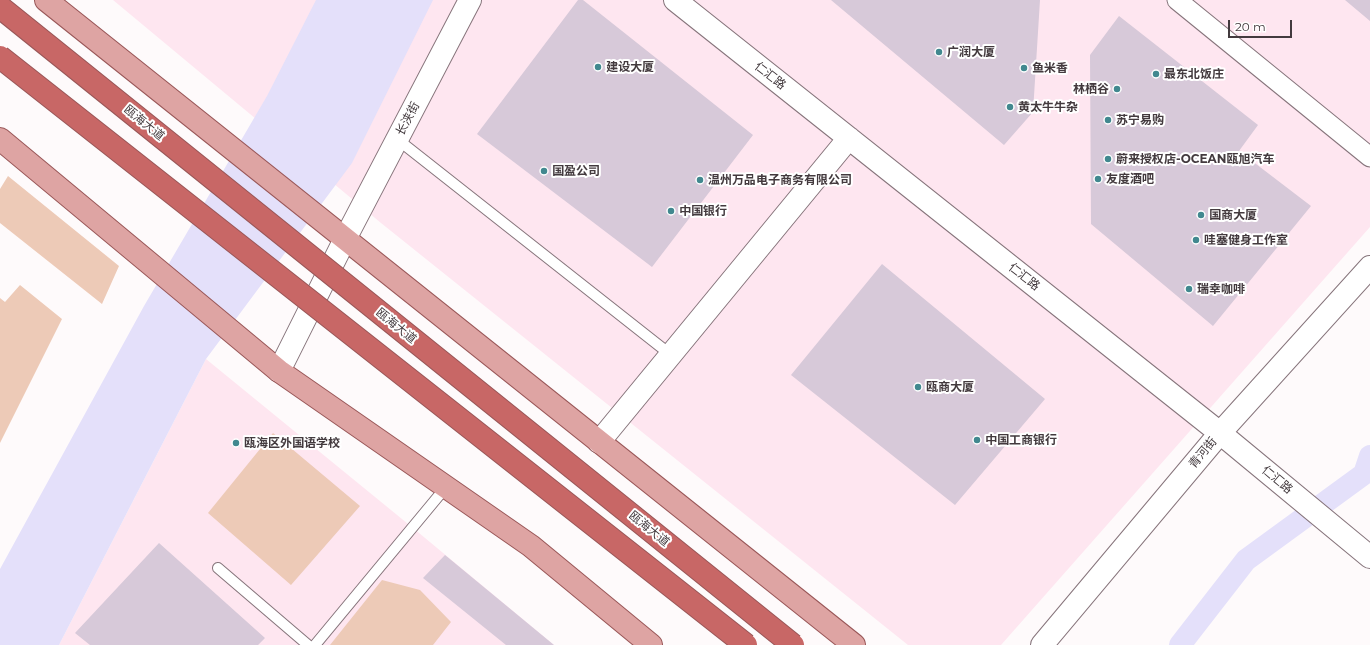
<!DOCTYPE html>
<html>
<head>
<meta charset="utf-8">
<style>
  body { margin:0 }
  #map { position:relative; width:1370px; height:645px; overflow:hidden; background:#fefafb; font-family:Montserrat,sans-serif }
  canvas { display:block }
  .scale { position:absolute; left:1228px; top:20px; width:64px; height:18px; box-sizing:border-box; border:2px solid #433a3e; border-top:0; padding-left:5px; font-size:12px; line-height:14px; white-space:nowrap; color:#433a3e; -webkit-text-stroke:3px #fff; paint-order:stroke }
</style>
</head>
<body>
<div id="map">
<canvas width="1370" height="645"></canvas>
<div class="scale">20 m</div>
</div>
<script>
const g = document.querySelector('canvas').getContext('2d');
g.lineJoin = 'round';
function fillPath(path, color) {
  g.fillStyle = color;
  g.fill(path, 'evenodd');
}
function toPath(rows) {
  const path = new Path2D();
  for (const r of rows) {
    path.moveTo(r[0], r[1]);
    for (let i = 2; i < r.length; i += 2) path.lineTo(r[i], r[i + 1]);
  }
  return path;
}
function strokePath(path, color, width, dash) {
  g.strokeStyle = color;
  g.lineWidth = width;
  g.lineCap = dash ? 'butt' : 'round';
  g.setLineDash(dash || []);
  g.stroke(path);
}
function label(font, color, halo, rows, align = 'center') {
  g.font = font + ' Montserrat,"Noto Sans SC",sans-serif';
  g.lineWidth = 4;
  g.setLineDash([]);
  g.textBaseline = 'middle';
  g.strokeStyle = halo;
  g.fillStyle = color;
  for (const [text, x, y, turn = 0] of rows) {
    g.save();
    g.translate(x, y);
    g.rotate((+turn || 0) * Math.PI / 180);
    g.textAlign = isNaN(turn) ? turn : align;
    if (halo) g.strokeText(text, 0, 0);
    g.fillText(text, 0, 0);
    g.restore();
  }
}
fillPath(toPath([
  [113,0,1370,0,1370,227,1001,645,908,645,381,223],
  [206,359,413,528,554,645,59,645]
]), '#fee6f0');
fillPath(toPath([
  [8,176,119,266,102,304,0,223,0,189],
  [20,285,62,319,0,443,0,298,5,302],
  [273,433,360,506,291,585,208,513],
  [382,580,420,590,451,622,433,645,330,645]
]), '#edcab7');
fillPath(toPath([
  [316,0,433,0,352,163,206,359,59,645,0,645,0,569,144,306,267,96]
]), '#e4e0fa');
strokePath(toPath([
  [1180,645,1246,560,1364,474,1370,456]
]), '#e4e0fa', 22);
fillPath(toPath([
  [578,0,583,0,753,135,652,267,477,134],
  [831,0,1040,0,1033,112,1004,145],
  [1345,0,1370,0,1370,21],
  [1119,16,1258,125,1239,151,1311,206,1213,326,1091,224,1090,55],
  [882,264,1045,399,955,505,791,375],
  [159,543,265,638,258,645,90,645,75,633],
  [445,555,554,645,506,645,423,578]
]), '#d7c9d9');
const lane = toPath([
  [397,139,671,355],
  [218,568,308,645],
  [315,645,446,487]
]);
const street = toPath([
  [1177,0,1370,157]
]);
const secondary = toPath([
  [675,0,1220,433,1370,557],
  [279,371,345,239,470,0],
  [599,442,849,138],
  [1042,645,1220,433,1370,267]
]);
const primary = toPath([
  [46,0,854,645],
  [0,139,279,371,531,546,651,645]
]);
strokePath(lane, '#86747b', 12);
strokePath(street, '#86747b', 21);
strokePath(secondary, '#86747b', 24);
strokePath(primary, '#995758', 24);
strokePath(lane, '#fff', 10);
strokePath(street, '#fff', 19);
strokePath(secondary, '#fff', 22);
strokePath(primary, '#dea4a3', 22);
const highwayBridge = toPath([
  [0,7,793,645],
  [0,57,746,645]
]);
strokePath(highwayBridge, '#995758', 24, []);
strokePath(highwayBridge, '#c86766', 22);
for (const [x, y, r, color] of [
  [939,52,4,"#41888f"],
  [598,67,4,"#41888f"],
  [1024,68,4,"#41888f"],
  [1156,74,4,"#41888f"],
  [1117,89,4,"#41888f"],
  [1010,107,4,"#41888f"],
  [1108,120,4,"#41888f"],
  [1108,159,4,"#41888f"],
  [544,171,4,"#41888f"],
  [1098,179,4,"#41888f"],
  [700,180,4,"#41888f"],
  [671,211,4,"#41888f"],
  [1201,215,4,"#41888f"],
  [1196,240,4,"#41888f"],
  [1189,289,4,"#41888f"],
  [918,387,4,"#41888f"],
  [977,440,4,"#41888f"],
  [236,443,4,"#41888f"]
]) {
  const dot = new Path2D();
  dot.arc(x, y, r, 0, 2 * Math.PI);
  g.fillStyle = color;
  g.fill(dot);
  strokePath(dot, '#fff', 1.5);
}
label('bold 12px', '#433a3e', '#fff', [
  ["广润大厦",947,52],
  ["建设大厦",606,67],
  ["鱼米香",1032,68],
  ["最东北饭庄",1164,74],
  ["林栖谷",1109,89,"right"],
  ["黄太牛牛杂",1018,107],
  ["苏宁易购",1116,120],
  ["蔚来授权店-OCEAN瓯旭汽车",1116,159],
  ["国盈公司",552,171],
  ["友度酒吧",1106,179],
  ["温州万品电子商务有限公司",708,180],
  ["中国银行",679,211],
  ["国商大厦",1209,215],
  ["哇塞健身工作室",1204,240],
  ["瑞幸咖啡",1197,289],
  ["瓯商大厦",926,387],
  ["中国工商银行",985,440],
  ["瓯海区外国语学校",244,443]
], 'left');
label('12px', '#433a3e', '#fff', [
  ["仁汇路",770,76,38],
  ["长浃街",408,119,-62],
  ["瓯海大道",144,123,39],
  ["仁汇路",1024,277,38],
  ["瓯海大道",396,326,39],
  ["青河街",1203,453,-50],
  ["仁汇路",1277,480,40],
  ["瓯海大道",649,529,39]
]);
</script>
</body>
</html>
